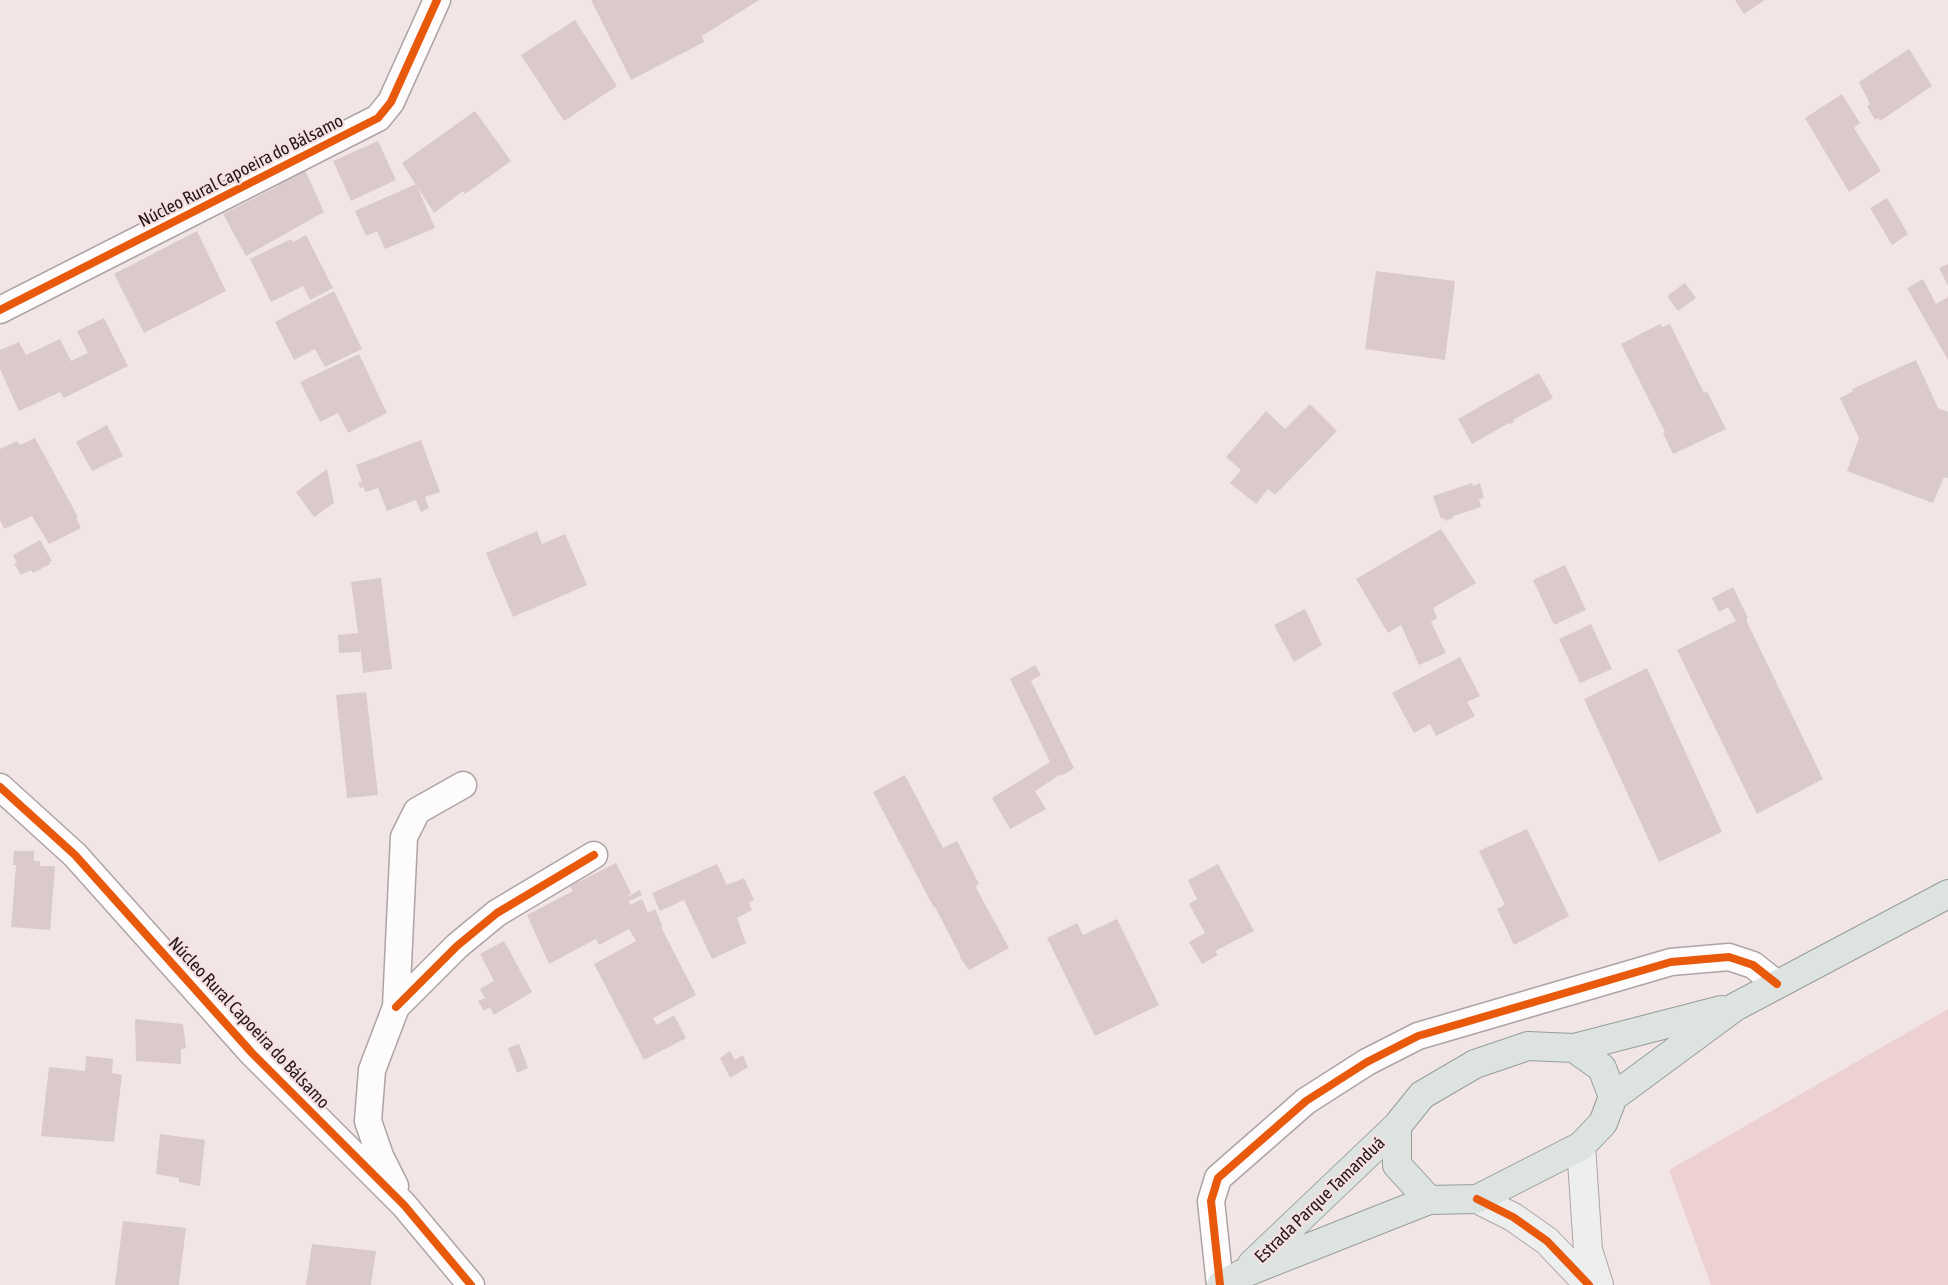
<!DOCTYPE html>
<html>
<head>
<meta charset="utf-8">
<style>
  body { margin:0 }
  canvas { display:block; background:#f2e5e6 }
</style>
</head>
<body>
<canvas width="1948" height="1285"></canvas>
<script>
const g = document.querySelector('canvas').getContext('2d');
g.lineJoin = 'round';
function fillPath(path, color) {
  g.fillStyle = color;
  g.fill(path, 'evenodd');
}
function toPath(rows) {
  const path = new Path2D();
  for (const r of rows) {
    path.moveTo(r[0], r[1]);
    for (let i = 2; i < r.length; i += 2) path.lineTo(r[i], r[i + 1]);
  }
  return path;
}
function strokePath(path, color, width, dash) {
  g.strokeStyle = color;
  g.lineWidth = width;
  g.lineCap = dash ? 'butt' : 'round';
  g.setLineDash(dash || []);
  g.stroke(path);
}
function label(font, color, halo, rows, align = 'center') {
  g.font = font + ' "Asap Condensed",sans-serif';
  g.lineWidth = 4.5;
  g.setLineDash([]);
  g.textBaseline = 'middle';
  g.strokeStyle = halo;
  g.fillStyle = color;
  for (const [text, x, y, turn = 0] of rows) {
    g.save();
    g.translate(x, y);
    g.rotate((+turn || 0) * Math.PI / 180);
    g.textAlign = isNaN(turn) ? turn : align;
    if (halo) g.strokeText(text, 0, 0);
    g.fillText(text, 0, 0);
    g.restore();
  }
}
fillPath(toPath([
  [1948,1009,1948,1285,1711,1285,1669,1170]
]), '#edd0d2');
fillPath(toPath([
  [591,0,759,0,702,36,704,42,631,80],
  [1735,0,1765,0,1744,14],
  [575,20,617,86,564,121,521,55],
  [1909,49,1932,86,1880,121,1878,118,1875,120,1867,106,1870,104,1859,82],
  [1842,94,1860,123,1854,128,1881,171,1849,192,1805,118],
  [475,111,511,161,465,194,463,191,434,213,402,163],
  [378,141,396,180,351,201,333,161],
  [305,170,324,212,246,256,223,214,278,186,276,183],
  [416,184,435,228,385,249,377,231,366,236,355,211],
  [1887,198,1908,234,1892,245,1870,208],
  [197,231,226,291,144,333,114,274],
  [306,235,333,288,310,300,303,286,271,302,250,259,291,239,293,242],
  [1948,264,1948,286,1939,268],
  [1376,271,1455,281,1445,360,1365,349],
  [1923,279,1936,304,1948,297,1948,360,1907,288],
  [1685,283,1696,298,1678,311,1667,296],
  [334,291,362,349,325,367,315,349,294,360,275,322],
  [104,318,128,366,64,398,60,392,19,411,0,369,0,350,19,342,26,355,60,339,71,361,88,353,77,331],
  [1660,324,1662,327,1670,324,1704,393,1707,391,1726,429,1673,454,1663,433,1665,432,1621,344],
  [359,354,387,413,348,433,338,413,320,422,300,382],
  [1916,360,1938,408,1948,412,1948,478,1944,477,1933,503,1847,471,1859,438,1840,398,1853,391,1852,389],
  [1539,373,1553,398,1513,420,1514,422,1511,424,1509,423,1472,444,1458,419],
  [1310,404,1337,431,1275,495,1268,489,1256,504,1230,483,1241,470,1226,457,1266,411,1285,429],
  [107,425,123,456,92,471,76,442],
  [35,438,78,517,76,518,81,528,49,544,32,516,4,529,0,520,0,449,17,441,20,445],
  [421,440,440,492,425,497,429,508,421,512,416,500,387,511,378,488,365,492,364,487,360,488,358,483,362,482,356,465],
  [327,469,334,503,314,517,296,492],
  [1472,483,1473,486,1480,483,1484,498,1479,499,1481,507,1453,516,1453,518,1445,521,1444,518,1441,519,1433,496],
  [1441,529,1476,583,1433,608,1437,618,1431,622,1446,653,1419,665,1401,625,1388,633,1356,579],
  [537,531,542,544,565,534,587,585,513,617,486,553],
  [40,540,52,561,49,562,50,564,33,573,31,570,21,575,14,564,17,563,13,555],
  [1565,565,1586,610,1554,625,1533,580],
  [381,578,392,669,363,673,360,645,360,652,339,653,338,635,358,633,351,582],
  [1733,587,1748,618,1746,620,1823,779,1757,814,1677,650,1736,621,1728,607,1719,612,1712,598],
  [1305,609,1322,645,1294,662,1274,625],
  [1591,624,1612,669,1580,683,1559,639],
  [1460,657,1480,696,1467,702,1475,716,1436,736,1430,724,1414,733,1392,693],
  [1035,665,1041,675,1031,681,1074,768,1061,776,1061,774,1035,791,1046,809,1010,829,992,798,1050,762,1010,679],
  [1647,668,1722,832,1659,862,1584,699],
  [366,692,378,795,347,798,336,695],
  [905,775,943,848,957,841,979,884,975,886,1009,948,969,970,960,958,960,955,935,907,934,908,873,792],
  [1527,829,1569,916,1514,945,1497,909,1505,905,1479,851],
  [14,851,34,851,34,861,40,861,40,866,55,866,50,930,11,927,16,865,13,865],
  [616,863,631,893,627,897,640,890,642,895,629,901,630,905,642,899,648,913,655,909,663,927,661,927,696,995,653,1018,657,1025,674,1015,686,1038,644,1060,594,964,636,941,629,929,599,945,596,939,549,964,527,915,573,891,570,886],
  [717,864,727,885,744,878,754,900,749,903,752,910,737,918,746,943,712,959,684,900,660,911,652,893],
  [1218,864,1254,931,1215,951,1218,955,1202,964,1189,942,1205,933,1189,904,1197,899,1188,880],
  [1117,919,1159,1005,1095,1036,1047,938,1077,923,1083,935],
  [504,941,532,992,494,1015,490,1007,484,1011,478,1001,485,998,480,989,494,981,480,954],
  [135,1019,183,1024,186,1048,181,1049,181,1064,136,1061],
  [519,1044,528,1068,517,1073,508,1048],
  [730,1051,735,1060,743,1055,748,1067,730,1078,720,1058],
  [86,1056,113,1059,112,1073,122,1075,114,1142,41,1136,49,1067,85,1071],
  [160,1134,205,1140,200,1186,179,1182,179,1178,156,1174],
  [123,1221,186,1228,179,1285,115,1285],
  [312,1244,376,1251,371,1285,306,1285]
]), '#dacacc');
const street = toPath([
  [0,310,378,118,391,102,437,0],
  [0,787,75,855,252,1053,404,1205,471,1285],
  [396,1007,457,946,497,913,594,855],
  [395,1186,380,1156,368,1121,372,1070,396,1007,404,837,417,811,463,785],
  [1220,1285,1211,1201,1218,1178,1306,1101,1367,1062,1418,1036,1671,962,1729,957,1753,965,1777,984]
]);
const secondary = toPath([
  [1581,1146,1588,1250,1599,1285],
  [1477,1199,1513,1217,1547,1241,1589,1285]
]);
const primary = toPath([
  [1528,1046,1574,1048,1602,1068,1613,1097,1603,1123,1581,1146,1477,1199,1429,1200,1397,1165,1397,1126,1422,1095,1475,1064,1528,1046],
  [1574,1048,1721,1010],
  [1613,1097,1735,1007,1948,894],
  [1252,1264,1397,1126],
  [1221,1285,1242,1274,1429,1200]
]);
strokePath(street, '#aea4a5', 29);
strokePath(secondary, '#aea4a5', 30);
strokePath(primary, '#969e99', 30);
strokePath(street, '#fdfbfb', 26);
strokePath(secondary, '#edefee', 28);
strokePath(primary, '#dde3e0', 28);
strokePath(toPath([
  [0,310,378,118,391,102,437,0],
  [0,787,75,855,252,1053,404,1205,471,1285],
  [396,1007,457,946,497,913,594,855],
  [1477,1199,1513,1217,1547,1241,1589,1285],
  [1220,1285,1211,1201,1218,1178,1306,1101,1367,1062,1418,1036,1671,962,1729,957,1753,965,1777,984]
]), '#e8590c', 8);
label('18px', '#221a1b', '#f7e0e1', [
  ["Núcleo Rural Capoeira do Bálsamo",241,171,-27],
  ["Núcleo Rural Capoeira do Bálsamo",249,1023,47],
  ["Estrada Parque Tamanduá",1320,1200,-44]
]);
</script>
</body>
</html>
